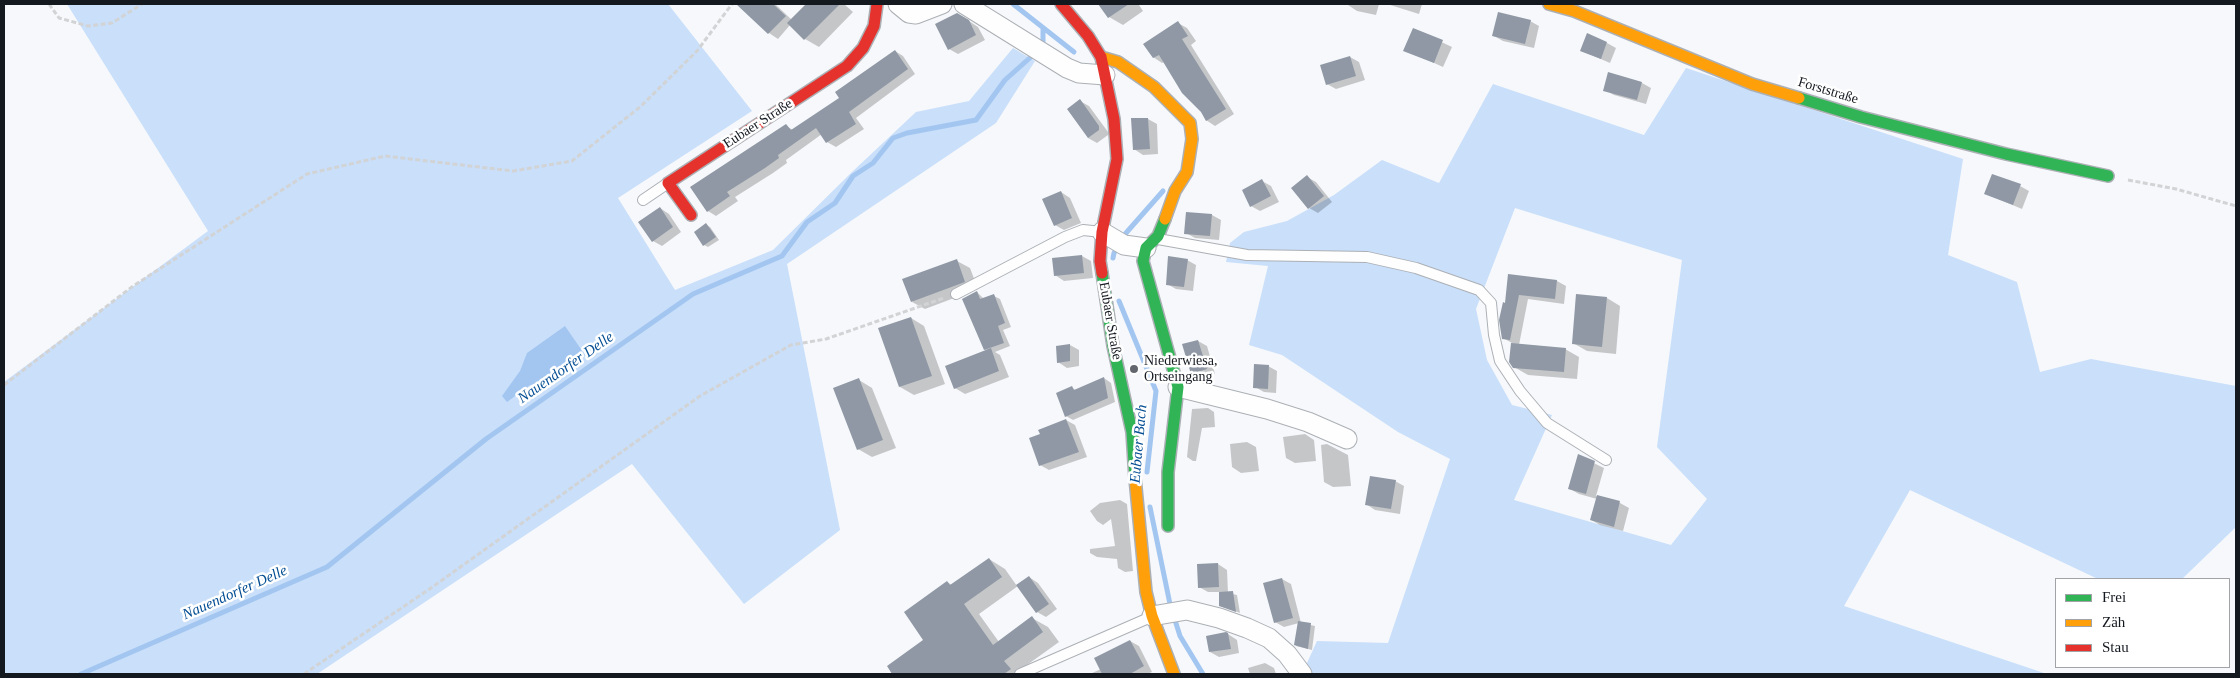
<!DOCTYPE html>
<html>
<head>
<meta charset="utf-8">
<style>
  body { margin:0 }
  #map { position:relative; width:2240px; height:678px; overflow:hidden; background:#f6f8fb; font-family:Georgia,serif }
  canvas { display:block }
  .frame { position:absolute; inset:0; border:5px solid #141920; pointer-events:none }
  .legend { position:absolute; left:2055px; top:578px; width:175px; height:90px; box-sizing:border-box; background:#fff; border:1px solid #a1a3a6; margin:0; padding:6px 9px; list-style:none; font-size:15px; color:#141920 }
  .legend li { display:flex; align-items:center; gap:10px; height:25px }
  .legend b { width:25px; border:1px solid #a1a3a6 }
</style>
</head>
<body>
<div id="map">
<canvas width="2240" height="678"></canvas>
<div class="frame"></div>
<ul class="legend">
<li><b style="height:6px;background:#30b455"></b>Frei</li>
<li><b style="height:6px;background:#ff9f0a"></b>Zäh</li>
<li><b style="height:6px;background:#e5322d"></b>Stau</li>
</ul>
</div>
<script>
const g = document.querySelector('canvas').getContext('2d');
g.lineJoin = 'round';
function fillPath(path, color) {
  g.fillStyle = color;
  g.fill(path, 'evenodd');
}
function toPath(rows) {
  const path = new Path2D();
  for (const r of rows) {
    path.moveTo(r[0], r[1]);
    for (let i = 2; i < r.length; i += 2) path.lineTo(r[i], r[i + 1]);
  }
  return path;
}
function strokePath(path, color, width, dash) {
  g.strokeStyle = color;
  g.lineWidth = width;
  g.lineCap = dash ? 'butt' : 'round';
  g.setLineDash(dash || []);
  g.stroke(path);
}
function label(font, color, halo, rows, align = 'center') {
  g.font = font + ' Georgia,serif';
  g.lineWidth = 5;
  g.setLineDash([]);
  g.textBaseline = 'middle';
  g.strokeStyle = halo;
  g.fillStyle = color;
  for (const [text, x, y, turn = 0] of rows) {
    g.save();
    g.translate(x, y);
    g.rotate((+turn || 0) * Math.PI / 180);
    g.textAlign = isNaN(turn) ? turn : align;
    if (halo) g.strokeText(text, 0, 0);
    g.fillText(text, 0, 0);
    g.restore();
  }
}
fillPath(toPath([
  [67,4,668,4,752,111,618,198,675,290,773,250,852,172,916,112,969,101,1013,48,1035,61,996,123,787,264,840,530,744,604,632,464,317,674,4,674,4,382,208,231],
  [1686,68,1963,159,1948,255,2017,282,2040,372,2091,359,2236,386,2236,527,2182,579,2098,579,1910,490,1844,606,2047,674,1302,674,1317,641,1388,643,1450,459,1398,432,1282,355,1249,345,1268,266,1226,262,1230,243,1244,232,1287,221,1334,195,1382,160,1439,183,1493,84,1644,135],
  [1515,208,1682,260,1657,447,1707,499,1671,545,1514,500,1552,415,1512,405,1487,360,1476,309]
]), '#c9dffa');
fillPath(toPath([
  [565,326,585,355,544,383,530,385,507,402,502,396,520,371,527,353]
]), '#a3c6f1');
fillPath(toPath([
  [745,4,775,4,792,20,808,4,844,4,853,12,819,47,805,39,790,25,778,39,769,33,741,7],
  [1099,4,1140,4,1139,5,1143,11,1123,25,1109,17],
  [1348,4,1379,4,1376,15,1357,11,1348,5],
  [1387,4,1422,4,1419,14],
  [966,19,978,27,985,40,958,54,949,49],
  [1530,21,1539,26,1534,48,1503,41,1494,36],
  [1178,23,1187,28,1196,41,1191,45,1234,114,1215,126,1206,120,1202,111,1164,62,1162,63,1153,57],
  [1414,29,1452,47,1443,67,1405,50],
  [1607,43,1616,48,1610,63,1582,51],
  [895,51,903,56,915,74,856,118,864,129,836,147,827,142,822,134,786,160,787,163,773,173,735,197,738,201,716,216,708,211,786,126,793,130,840,98],
  [1350,57,1359,62,1365,80,1336,89,1327,84],
  [1642,83,1651,88,1646,104,1614,95,1605,90],
  [1080,101,1089,106,1108,132,1108,135,1097,143,1088,138],
  [1148,119,1157,124,1158,154,1143,155,1134,149],
  [1307,177,1316,182,1332,202,1318,213,1309,208],
  [1262,181,1271,186,1279,202,1260,211,1251,206],
  [2020,186,2029,191,2022,209,1986,194],
  [1061,192,1070,198,1081,223,1064,230,1055,225],
  [660,208,669,214,681,232,662,246,653,241],
  [1212,215,1221,220,1219,240,1195,238,1186,233],
  [706,225,710,227,719,240,708,247,704,245],
  [1082,256,1091,261,1093,278,1064,281,1055,275],
  [1187,260,1196,265,1193,291,1176,289,1167,284],
  [957,261,970,268,978,289,925,309,912,302],
  [1509,275,1557,281,1566,286,1564,304,1528,299,1519,345,1565,349,1579,357,1577,379,1528,375,1514,367,1512,343,1503,338],
  [977,292,984,299,994,296,1000,299,1011,327,1003,330,1010,346,995,352,1000,355,1009,377,965,394,955,388,987,351,985,350],
  [1607,298,1620,306,1616,354,1587,351,1573,343],
  [911,318,924,326,945,384,914,395,900,387,880,329],
  [1198,341,1207,346,1215,374,1201,378,1192,373],
  [1070,345,1079,350,1079,366,1067,368,1058,362],
  [1268,366,1277,371,1276,393,1264,392,1255,387],
  [1104,378,1111,383,1115,402,1073,420,1066,416,1072,388,1076,390],
  [859,380,872,388,896,448,872,457,858,449],
  [1208,408,1214,412,1215,427,1202,428,1196,461,1193,461,1187,457,1192,409],
  [1066,420,1075,425,1087,457,1049,470,1040,465],
  [1305,434,1314,440,1316,461,1295,463,1286,458,1283,437],
  [1247,442,1256,447,1259,471,1241,473,1232,467,1230,444],
  [1327,444,1348,455,1351,486,1333,487,1324,482,1321,445],
  [1579,456,1604,468,1596,496,1620,503,1629,508,1623,531,1600,525,1591,520,1597,499,1579,494,1570,489],
  [1395,481,1404,486,1400,514,1375,510,1366,504],
  [1120,500,1127,504,1133,571,1125,572,1118,568,1117,559,1097,557,1090,553,1090,549,1115,546,1111,519,1103,525,1097,521,1090,511,1100,503],
  [989,559,1005,569,1017,586,1029,577,1038,583,1057,609,1046,617,1037,612,1018,586,979,614,999,642,1032,618,1048,627,1059,642,1020,670,1023,674,894,674,888,667,925,640,947,582,952,585],
  [1218,564,1227,570,1228,593,1237,595,1240,613,1221,606,1220,592,1208,592,1199,587],
  [1282,579,1291,584,1301,623,1315,626,1312,650,1296,646,1299,623,1284,627,1275,622],
  [1228,634,1237,640,1239,653,1219,657,1210,652],
  [1130,641,1139,646,1152,672,1147,674,1090,674,1101,669],
  [1265,663,1274,668,1276,674,1250,674,1248,668]
]), '#0003');
strokePath(toPath([
  [1013,4,1074,52],
  [1043,42,1043,30],
  [1113,258,1114,253,1126,233,1163,191],
  [1119,301,1156,391,1147,472],
  [1150,507,1171,609],
  [1174,617,1180,636,1203,674],
  [81,674,327,567,486,439,693,294,782,256,807,222,835,203,853,176,873,163,893,138,907,133,976,120,1005,80,1032,56]
]), '#a3c6f1', 5);
fillPath(toPath([
  [736,4,773,4,786,16,768,34],
  [806,4,840,4,804,40,787,23],
  [1098,4,1129,4,1108,18],
  [1498,12,1531,20,1525,44,1492,36],
  [957,13,969,20,976,35,948,50,935,24],
  [1178,21,1188,36,1182,39,1226,109,1206,121,1201,112,1182,93,1159,55,1153,58,1143,44],
  [1413,28,1443,40,1434,63,1403,51],
  [1587,33,1607,42,1601,59,1580,51],
  [895,50,908,69,849,112,856,124,826,143,816,128,778,155,779,158,765,168,727,192,730,196,707,212,690,187,786,124,791,130,839,98,835,92],
  [1350,56,1356,76,1326,85,1320,65],
  [1608,72,1642,82,1637,100,1603,91],
  [1080,99,1099,126,1099,130,1088,138,1067,109],
  [1131,118,1148,118,1150,149,1133,150],
  [1992,174,2021,184,2013,205,1984,194],
  [1307,175,1324,196,1308,209,1291,188],
  [1262,179,1271,196,1250,207,1242,190],
  [1061,191,1072,218,1054,226,1042,199],
  [660,207,673,227,652,242,638,222],
  [1186,212,1212,214,1210,236,1184,234],
  [706,223,716,237,703,246,694,232],
  [1082,255,1084,273,1054,276,1052,258],
  [1168,256,1188,259,1184,287,1166,285],
  [957,259,965,282,911,302,902,279],
  [1508,274,1557,280,1555,299,1519,295,1510,340,1502,339,1499,320,1503,302,1505,303],
  [977,291,980,299,994,294,1005,323,998,326,1004,343,984,350,962,299],
  [1576,294,1607,297,1602,347,1572,344],
  [911,317,932,376,899,387,878,328],
  [1198,340,1207,369,1191,374,1182,344],
  [1511,343,1566,348,1564,372,1513,368,1509,362],
  [1070,344,1070,361,1057,363,1056,346],
  [991,348,999,371,954,389,945,366],
  [1254,364,1269,365,1268,389,1253,388],
  [1104,377,1108,398,1065,417,1056,393,1072,386,1074,390],
  [859,378,883,440,857,450,833,388],
  [1066,419,1079,452,1039,466,1029,438,1040,434,1038,430],
  [1578,454,1595,461,1586,494,1568,489],
  [1370,476,1396,480,1391,509,1365,505],
  [1597,495,1620,501,1614,527,1590,520],
  [989,558,1002,577,964,604,993,645,1032,616,1043,632,1004,661,1011,669,1004,674,892,674,887,666,923,640,904,612,947,581,950,585],
  [1218,563,1219,587,1198,588,1197,564],
  [1029,576,1049,604,1036,613,1016,585],
  [1282,578,1293,618,1274,623,1263,583],
  [1233,591,1236,612,1219,606,1219,592],
  [1298,621,1311,623,1308,649,1294,645],
  [1226,632,1228,633,1231,649,1209,652,1206,636],
  [1130,640,1144,666,1130,674,1102,674,1094,658]
]), '#8f98a4');
const lane = toPath([
  [643,200,668,183],
  [1158,239,1247,255,1367,257,1416,268,1479,290,1491,303,1494,335,1500,361,1520,391,1547,423,1606,460],
  [956,294,1065,237,1083,230,1102,232],
  [1020,674,1151,617]
]);
const street = toPath([
  [898,4,909,13,916,14,942,4],
  [964,4,1067,68,1079,73,1105,75],
  [1102,232,1124,245,1146,248],
  [1178,387,1267,409,1308,422,1347,439],
  [1152,616,1187,610,1219,618,1247,628,1269,638,1287,654,1302,674]
]);
const fast = toPath([
  [1799,98,1861,117,2006,154,2108,176],
  [1165,219,1158,236,1146,248,1143,261,1178,387,1168,472,1168,526],
  [1102,273,1113,346,1132,432,1135,478]
]);
const slow = toPath([
  [1549,4,1574,11,1752,84,1799,98],
  [1101,57,1118,62,1154,87,1190,123,1192,139,1187,172,1175,191,1165,219],
  [1135,478,1146,592,1152,616,1174,674]
]);
const jam = toPath([
  [1061,4,1088,36,1101,57,1114,119,1117,159,1102,232,1100,261,1102,273],
  [691,215,668,183,847,66,863,48,874,26,877,4]
]);
strokePath(lane, '#acb0b5', 12);
strokePath(street, '#acb0b5', 21);
strokePath(fast, '#acb0b5', 14);
strokePath(slow, '#acb0b5', 14);
strokePath(jam, '#acb0b5', 14);
strokePath(toPath([
  [49,4,59,18,88,26,112,23,142,4],
  [2128,180,2176,189,2236,206],
  [4,385,133,286,307,174,385,156,513,171,572,161,640,107,697,51,732,4],
  [304,674,431,588,700,396,791,345,826,339,944,298]
]), '#d2d3d5', 3, [5, 2.5]);
strokePath(lane, '#fefefe', 10);
strokePath(street, '#fefefe', 19);
strokePath(fast, '#30b455', 11);
strokePath(slow, '#ff9f0a', 11);
strokePath(jam, '#e5322d', 11);
for (const [x, y, r, color] of [
  [1134,369,5,"#63676d"]
]) {
  const dot = new Path2D();
  dot.arc(x, y, r, 0, 2 * Math.PI);
  g.fillStyle = color;
  g.fill(dot);
  strokePath(dot, '#fff', 2);
}
label('14px', '#141920', '#fff', [
  ["Forststraße",1828,91,17],
  ["Eubaer Straße",758,124,-33],
  ["Eubaer Straße",1110,321,80]
]);
label('14px', '#141920', '#fff', [
  ["Niederwiesa,",1144,361],
  ["Ortseingang",1144,377]
], 'left');
label('italic 15px', '#034d93', '#fff', [
  ["Nauendorfer Delle",566,368,-35],
  ["Eubaer Bach",1139,444,-85],
  ["Nauendorfer Delle",235,593,-24]
]);
</script>
</body>
</html>
